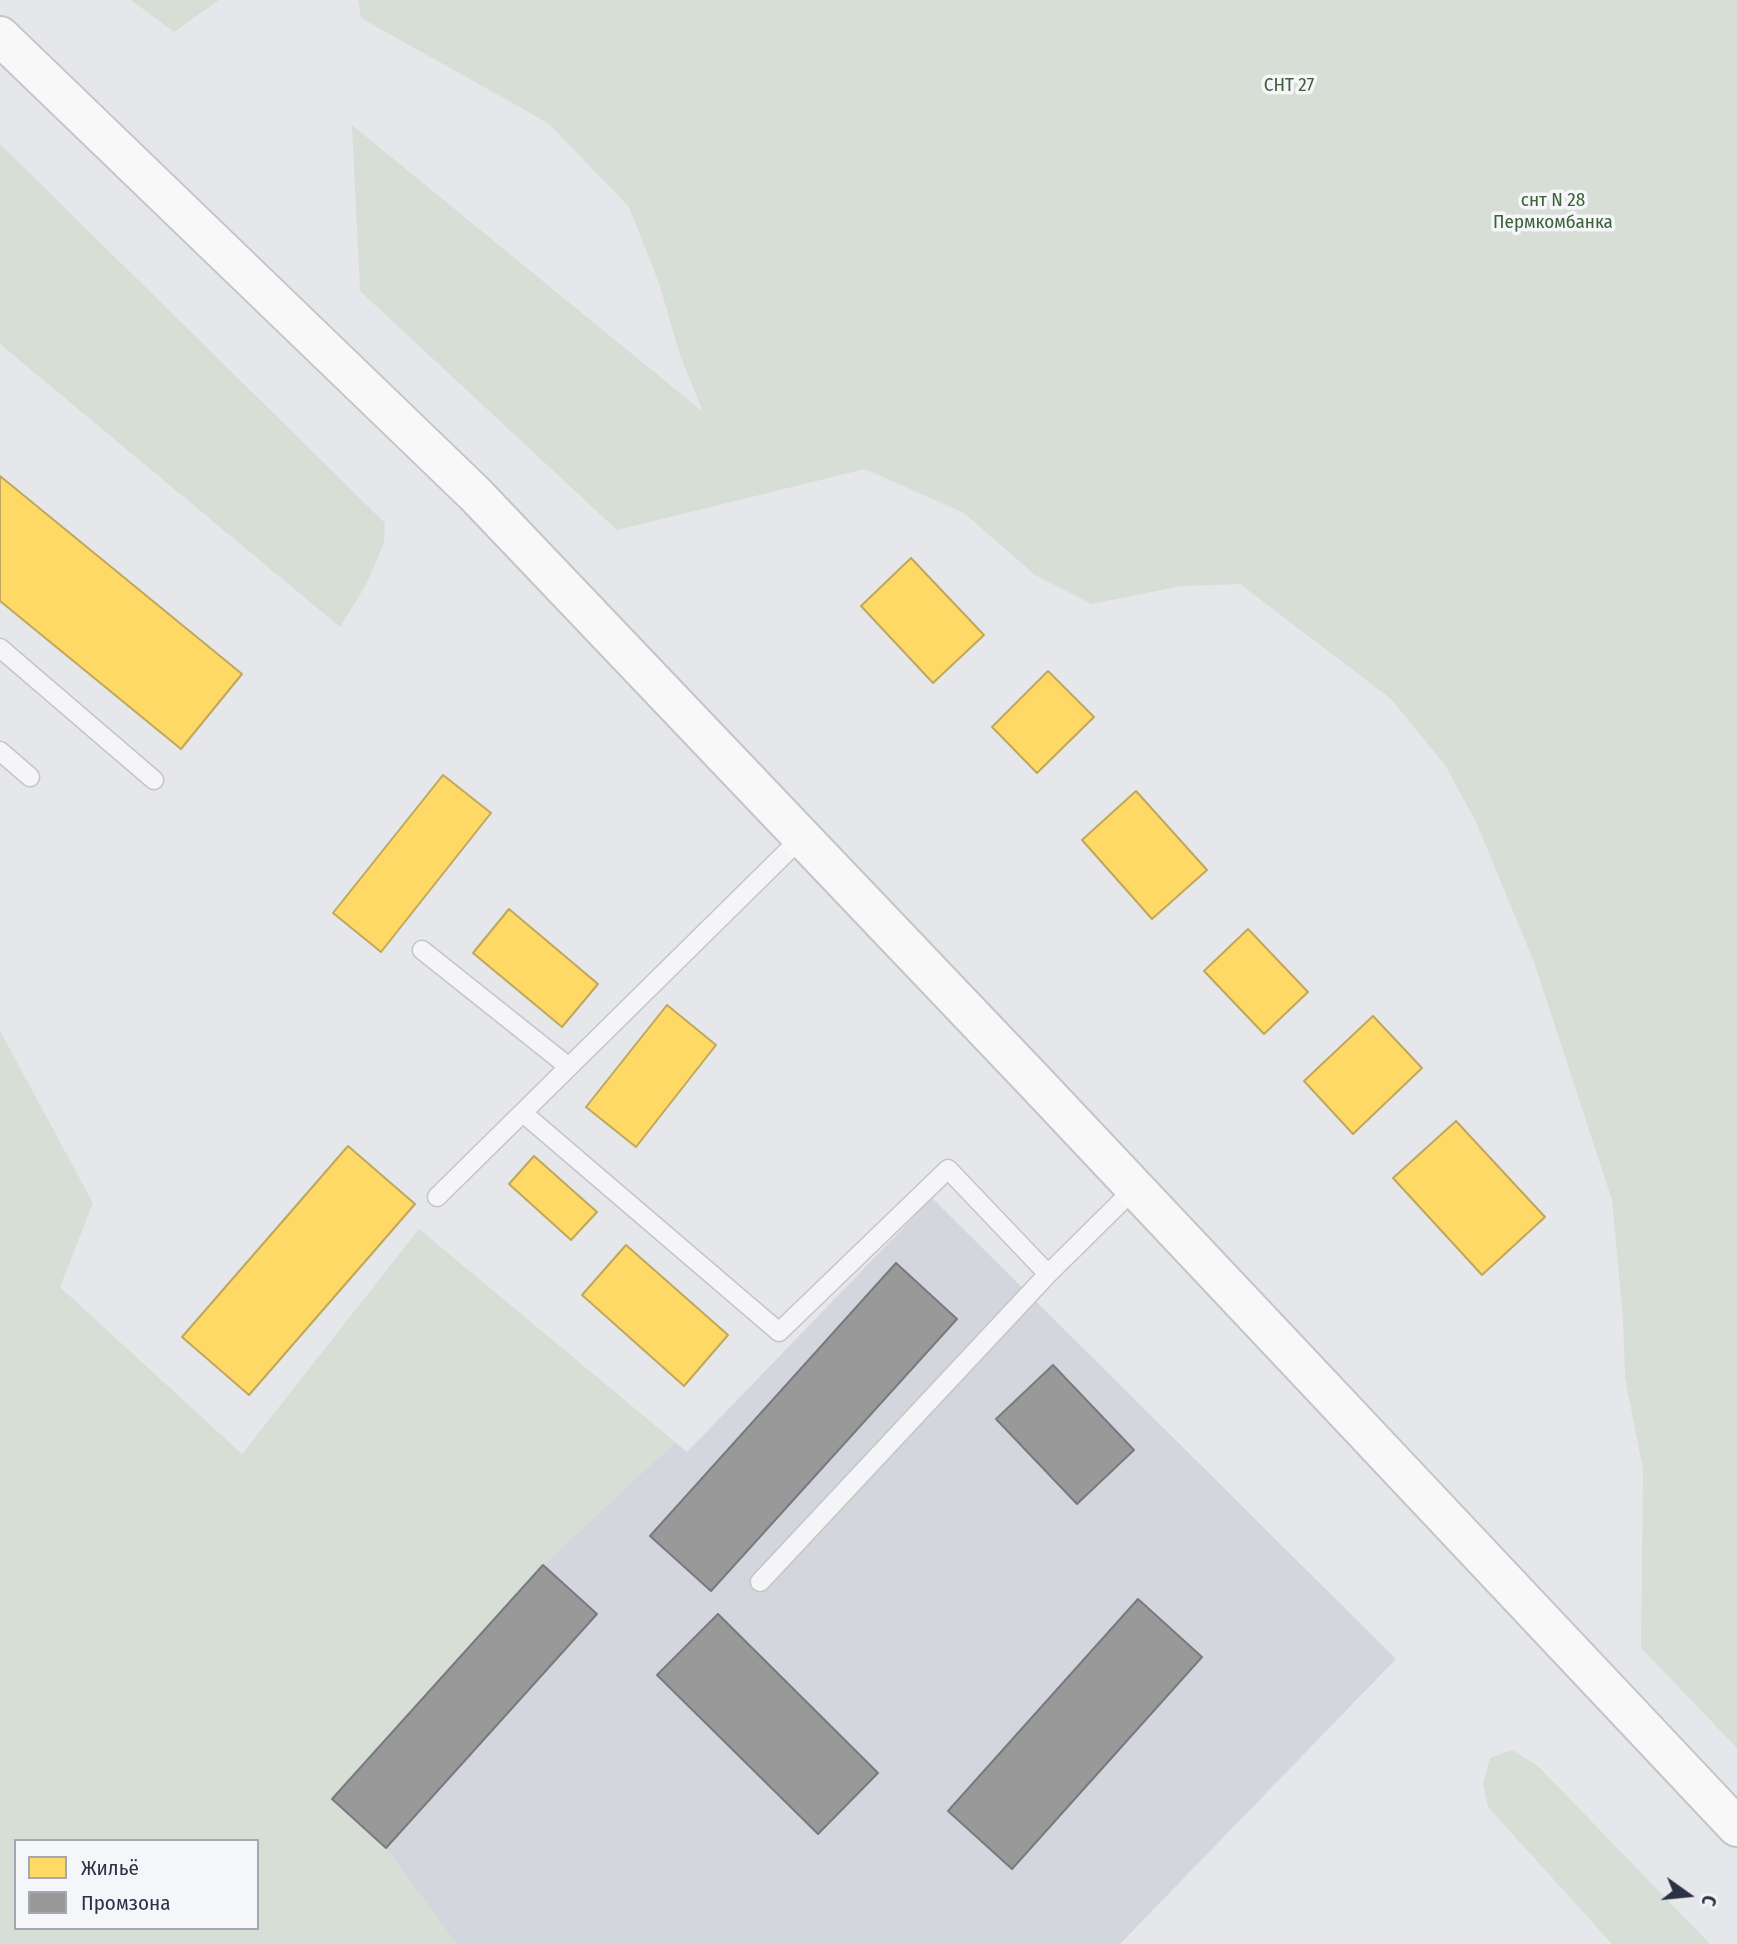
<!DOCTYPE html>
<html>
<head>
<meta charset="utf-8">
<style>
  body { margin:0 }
  #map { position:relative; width:1737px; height:1944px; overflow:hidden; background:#e6e7ea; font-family:"Fira Sans Condensed",sans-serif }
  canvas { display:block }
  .legend { position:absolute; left:14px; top:1839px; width:245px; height:91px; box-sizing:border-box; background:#f4f6f9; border:2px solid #a4a8b1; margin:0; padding:9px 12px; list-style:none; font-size:21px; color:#2b3245 }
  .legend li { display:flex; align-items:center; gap:14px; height:35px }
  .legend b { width:35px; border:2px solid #a4a8b1 }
  .north { position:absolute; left:1653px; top:1860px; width:70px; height:70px; -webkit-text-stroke:5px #f4f6f9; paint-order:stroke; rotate:105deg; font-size:19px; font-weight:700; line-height:28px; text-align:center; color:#2b3245 }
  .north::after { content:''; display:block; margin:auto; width:24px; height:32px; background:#2b3245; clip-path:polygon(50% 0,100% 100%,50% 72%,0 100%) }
</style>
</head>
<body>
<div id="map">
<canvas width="1737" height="1944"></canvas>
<ul class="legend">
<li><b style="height:19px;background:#ffd966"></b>Жильё</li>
<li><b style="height:19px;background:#999"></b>Промзона</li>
</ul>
<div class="north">С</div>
</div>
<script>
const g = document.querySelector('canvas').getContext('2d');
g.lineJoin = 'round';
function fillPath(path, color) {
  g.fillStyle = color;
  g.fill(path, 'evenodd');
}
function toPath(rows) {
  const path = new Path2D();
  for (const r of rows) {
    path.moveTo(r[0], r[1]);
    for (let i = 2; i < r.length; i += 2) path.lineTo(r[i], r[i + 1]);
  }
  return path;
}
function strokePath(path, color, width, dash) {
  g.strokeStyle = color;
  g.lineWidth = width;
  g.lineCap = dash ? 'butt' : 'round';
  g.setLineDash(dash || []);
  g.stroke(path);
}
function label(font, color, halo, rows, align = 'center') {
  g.font = font + ' "Fira Sans Condensed",sans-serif';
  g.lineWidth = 7;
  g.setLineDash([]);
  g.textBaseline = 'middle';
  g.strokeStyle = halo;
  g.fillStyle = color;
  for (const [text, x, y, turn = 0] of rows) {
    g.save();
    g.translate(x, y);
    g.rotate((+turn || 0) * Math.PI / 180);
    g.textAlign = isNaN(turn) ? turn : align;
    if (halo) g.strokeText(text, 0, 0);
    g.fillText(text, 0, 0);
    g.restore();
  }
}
fillPath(toPath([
  [932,1198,1396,1659,1120,1944,456,1944,386,1848,332,1799,543,1565,675,1442,687,1452]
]), '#d4d6dd');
fillPath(toPath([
  [131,0,219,0,174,32],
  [358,0,1737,0,1737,1748,1641,1648,1643,1470,1625,1377,1623,1319,1612,1200,1534,962,1476,822,1445,765,1391,699,1240,584,1181,586,1092,604,1035,575,964,513,865,469,617,530,360,291,352,125,703,412,680,355,659,283,629,207,548,123,361,18],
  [0,144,385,523,384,543,366,585,340,627,0,344],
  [0,1031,93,1203,60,1287,242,1454,419,1229,675,1442,543,1565,333,1799,386,1848,456,1944,0,1944],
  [16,1841,257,1841,257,1928,16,1928],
  [1512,1750,1537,1765,1710,1944,1612,1944,1488,1807,1483,1783,1490,1758]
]), '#d6ded6');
const homes = toPath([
  [0,476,242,674,181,749,0,601,0,476],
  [911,558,984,635,933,683,861,606,911,558],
  [1048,671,1094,717,1037,773,992,727,1048,671],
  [443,775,491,813,381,952,333,913,443,775],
  [1136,791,1207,870,1152,919,1082,840,1136,791],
  [509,909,598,984,562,1027,473,953,509,909],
  [1248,929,1308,992,1264,1034,1204,971,1248,929],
  [667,1005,716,1045,636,1147,586,1107,667,1005],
  [1373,1016,1422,1068,1353,1134,1304,1081,1373,1016],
  [1456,1121,1545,1217,1482,1275,1393,1178,1456,1121],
  [348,1146,415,1204,249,1395,182,1337,348,1146],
  [534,1156,597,1212,571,1240,509,1184,534,1156],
  [626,1245,728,1335,684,1386,582,1295,626,1245]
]);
fillPath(homes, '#ffd966');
strokePath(homes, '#bfa75c', 2);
const industry = toPath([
  [896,1263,957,1319,711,1591,650,1536,896,1263],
  [1053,1365,1134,1450,1077,1504,996,1419,1053,1365],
  [543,1565,597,1614,386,1848,332,1799,543,1565],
  [1138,1599,1202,1657,1012,1869,948,1811,1138,1599],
  [718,1614,878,1773,818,1834,657,1675,718,1614]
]);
fillPath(industry, '#999');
strokePath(industry, '#787a80', 2);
const lane = toPath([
  [0,648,154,780],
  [0,751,30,777],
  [422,950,569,1067],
  [523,1113,779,1332,948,1169,1048,1274],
  [437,1197,802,837],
  [760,1582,1048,1274,1135,1188]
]);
const secondary = toPath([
  [0,36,475,494,1037,1084,1737,1827]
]);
strokePath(lane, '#c4c5c8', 21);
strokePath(secondary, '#c4c5c8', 42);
strokePath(lane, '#f5f5f7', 18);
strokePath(secondary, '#f8f8f8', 38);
label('19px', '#3c6138', '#f4f6f9', [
  ["СНТ 27",1289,86],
  ["снт N 28",1553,201],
  ["Пермкомбанка",1553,223]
]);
</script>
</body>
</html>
